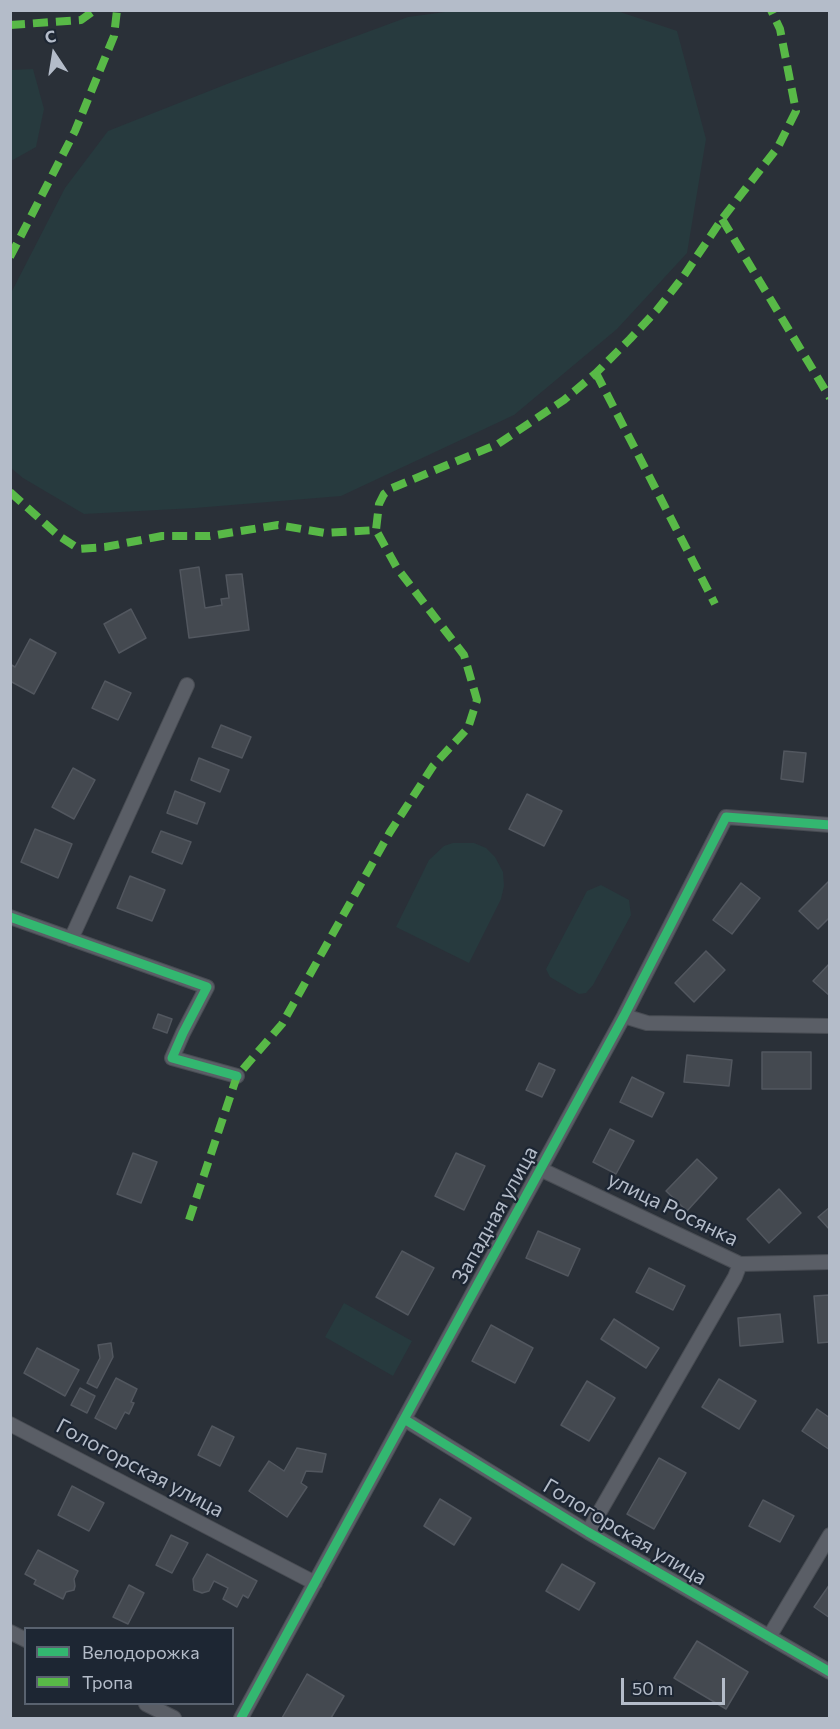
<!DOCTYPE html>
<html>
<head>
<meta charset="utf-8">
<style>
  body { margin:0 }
  #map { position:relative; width:840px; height:1729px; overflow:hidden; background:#2a3038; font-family:Commissioner,sans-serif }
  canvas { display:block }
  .frame { position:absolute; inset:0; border:12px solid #b4bcc9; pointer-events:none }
  .legend { position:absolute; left:24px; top:1627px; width:210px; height:78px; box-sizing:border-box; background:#1d2633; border:2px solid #59626f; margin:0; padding:8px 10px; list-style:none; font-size:18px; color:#b4bcc9 }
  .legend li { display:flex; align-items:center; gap:12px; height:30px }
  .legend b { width:30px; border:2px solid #59626f }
  .north { position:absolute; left:24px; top:24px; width:60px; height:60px; -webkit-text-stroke:4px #1d2633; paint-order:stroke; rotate:348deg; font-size:16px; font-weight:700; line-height:24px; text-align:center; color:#b4bcc9 }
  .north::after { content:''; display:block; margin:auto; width:21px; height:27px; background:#b4bcc9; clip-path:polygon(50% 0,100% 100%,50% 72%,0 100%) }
  .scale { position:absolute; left:621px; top:1678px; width:104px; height:27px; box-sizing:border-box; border:3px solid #b4bcc9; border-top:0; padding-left:8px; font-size:18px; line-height:21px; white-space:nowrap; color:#b4bcc9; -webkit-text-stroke:4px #1d2633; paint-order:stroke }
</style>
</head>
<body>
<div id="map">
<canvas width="840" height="1729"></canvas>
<div class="frame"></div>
<ul class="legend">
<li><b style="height:8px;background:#33b770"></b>Велодорожка</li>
<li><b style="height:8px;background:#58b947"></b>Тропа</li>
</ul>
<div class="north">С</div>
<div class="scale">50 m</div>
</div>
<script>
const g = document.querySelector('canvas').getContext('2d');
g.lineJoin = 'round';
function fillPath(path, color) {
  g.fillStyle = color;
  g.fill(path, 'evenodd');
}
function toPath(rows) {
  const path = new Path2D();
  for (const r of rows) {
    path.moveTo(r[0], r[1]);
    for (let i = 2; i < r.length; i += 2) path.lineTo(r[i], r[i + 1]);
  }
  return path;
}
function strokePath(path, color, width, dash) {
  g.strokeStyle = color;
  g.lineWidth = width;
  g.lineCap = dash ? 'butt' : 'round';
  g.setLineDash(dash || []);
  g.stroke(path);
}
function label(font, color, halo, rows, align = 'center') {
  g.font = font + ' Commissioner,sans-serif';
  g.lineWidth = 4.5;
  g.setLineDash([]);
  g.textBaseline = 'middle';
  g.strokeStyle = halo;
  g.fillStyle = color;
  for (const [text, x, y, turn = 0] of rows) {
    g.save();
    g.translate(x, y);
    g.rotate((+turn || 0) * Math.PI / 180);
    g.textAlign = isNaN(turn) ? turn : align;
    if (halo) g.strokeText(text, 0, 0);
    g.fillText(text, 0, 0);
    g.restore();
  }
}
fillPath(toPath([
  [460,10,617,11,677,31,706,139,687,253,617,329,514,415,341,496,195,508,84,514,23,478,11,468,11,293,65,188,108,131,232,82,408,17],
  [33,69,44,109,36,147,11,161,11,70],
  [453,843,474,843,486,848,495,857,503,872,504,886,501,899,469,963,396,927,429,860,444,846],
  [601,885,629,900,631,915,593,985,586,993,579,994,550,977,546,969,587,891],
  [344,1303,412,1341,393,1376,325,1337]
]), '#273a3e');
const building = toPath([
  [199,567,205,608,222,605,221,599,229,598,226,575,242,574,249,630,189,638,180,570,199,567],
  [131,609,146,638,119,653,104,624,131,609],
  [30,639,56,653,34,694,10,681,10,664,15,667,30,639],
  [105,681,131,693,118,720,92,708,105,681],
  [221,725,251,737,242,758,212,747,221,725],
  [784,751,806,753,803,782,781,779,784,751],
  [199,758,229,770,220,792,191,780,199,758],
  [73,768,95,780,74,819,52,807,73,768],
  [175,791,205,803,197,824,167,813,175,791],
  [527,794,562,811,544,846,509,829,527,794],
  [35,829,72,844,58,878,21,862,35,829],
  [161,831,191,842,182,864,152,852,161,831],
  [130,876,165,890,152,921,117,908,130,876],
  [830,880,830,917,818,929,799,911,830,880],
  [741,883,760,898,732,934,713,920,741,883],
  [706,951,725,970,694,1002,675,983,706,951],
  [830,963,830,996,813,981,830,963],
  [158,1014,172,1019,167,1033,153,1028,158,1014],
  [762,1052,811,1052,811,1089,762,1089,762,1052],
  [687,1055,732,1060,729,1086,684,1082,687,1055],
  [539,1063,555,1070,542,1097,526,1090,539,1063],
  [632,1077,664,1093,652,1117,620,1102,632,1077],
  [610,1129,634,1141,616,1174,593,1162,610,1129],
  [133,1153,157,1162,141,1203,117,1194,133,1153],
  [456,1153,485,1166,464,1210,435,1196,456,1153],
  [697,1159,717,1178,687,1211,666,1191,697,1159],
  [779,1189,801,1213,769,1243,747,1219,779,1189],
  [830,1207,830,1230,818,1217,830,1207],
  [538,1231,580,1249,568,1276,526,1258,538,1231],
  [402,1251,434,1268,408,1315,376,1297,402,1251],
  [649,1268,685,1286,673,1310,636,1292,649,1268],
  [830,1295,830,1342,818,1343,814,1296,830,1295],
  [780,1314,783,1342,740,1346,738,1318,780,1314],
  [614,1319,659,1348,646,1368,601,1339,614,1319],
  [491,1325,533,1348,515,1383,472,1361,491,1325],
  [111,1343,113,1357,97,1388,87,1383,100,1358,98,1345,111,1343],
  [37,1348,79,1370,65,1396,24,1373,37,1348],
  [116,1378,137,1389,131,1402,134,1403,129,1414,125,1412,116,1429,95,1418,116,1378],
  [719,1379,756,1401,739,1429,702,1407,719,1379],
  [587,1381,615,1398,589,1441,561,1425,587,1381],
  [80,1388,95,1396,87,1413,71,1405,80,1388],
  [817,1409,830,1418,830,1450,802,1431,817,1409],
  [212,1426,234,1437,220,1466,198,1455,212,1426],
  [297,1448,326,1454,322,1472,306,1471,301,1483,307,1487,287,1517,249,1491,269,1461,284,1471,297,1448],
  [659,1458,686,1473,654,1529,627,1514,659,1458],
  [72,1486,104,1503,89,1531,58,1515,72,1486],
  [440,1499,471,1518,454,1545,424,1526,440,1499],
  [763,1500,794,1516,780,1542,749,1526,763,1500],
  [171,1535,188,1543,172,1573,156,1565,171,1535],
  [38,1550,78,1571,74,1579,75,1586,74,1590,66,1592,63,1599,34,1584,36,1580,25,1574,38,1550],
  [207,1554,257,1581,248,1598,243,1595,237,1607,223,1599,228,1588,214,1581,209,1591,202,1593,194,1590,193,1579,207,1554],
  [562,1564,595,1583,579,1610,546,1591,562,1564],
  [830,1584,830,1618,814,1607,830,1584],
  [129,1585,144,1593,128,1624,113,1617,129,1585],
  [697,1641,748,1672,726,1709,674,1678,697,1641],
  [307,1674,344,1696,331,1718,282,1718,307,1674]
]);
fillPath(building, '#444950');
strokePath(building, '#52575f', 1.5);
const street = toPath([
  [10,917,207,987,183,1033,172,1058,237,1076],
  [71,939,187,685],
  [624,1016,647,1023,830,1026],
  [540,1169,740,1264,830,1262],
  [404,1419,588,1532,830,1672],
  [10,1424,315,1583],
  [588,1532,735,1277,740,1264],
  [10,1632,26,1640],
  [769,1637,830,1535],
  [146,1704,174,1718],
  [241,1718,624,1016,726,817,830,825]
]);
strokePath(street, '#484c53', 16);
strokePath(street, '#5a5e66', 14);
strokePath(toPath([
  [10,25,81,20,95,10],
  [722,219,830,398],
  [10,257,75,131,114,36,117,10],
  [596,373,715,604],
  [10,492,59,536,79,549,105,547,162,536,210,536,278,525,325,533,376,530,379,504,384,494,392,488,498,444,564,400,596,373,630,339,657,310,683,277,722,219,778,147,796,111,780,29,771,10],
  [189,1220,237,1076,282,1024,390,832,433,766,468,728,477,700,464,655,397,568,376,530]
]), '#58b947', 8, [15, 8]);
strokePath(toPath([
  [10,917,207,987,183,1033,172,1058,237,1076],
  [404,1419,588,1532,830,1672],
  [241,1718,624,1016,726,817,830,825]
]), '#33b770', 9);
label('21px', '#b4bcc9', '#1d2633', [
  ["улица Росянка",673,1209,26],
  ["Западная улица",495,1215,-61],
  ["Гологорская улица",140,1468,28],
  ["Гологорская улица",625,1532,31]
]);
</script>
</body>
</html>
